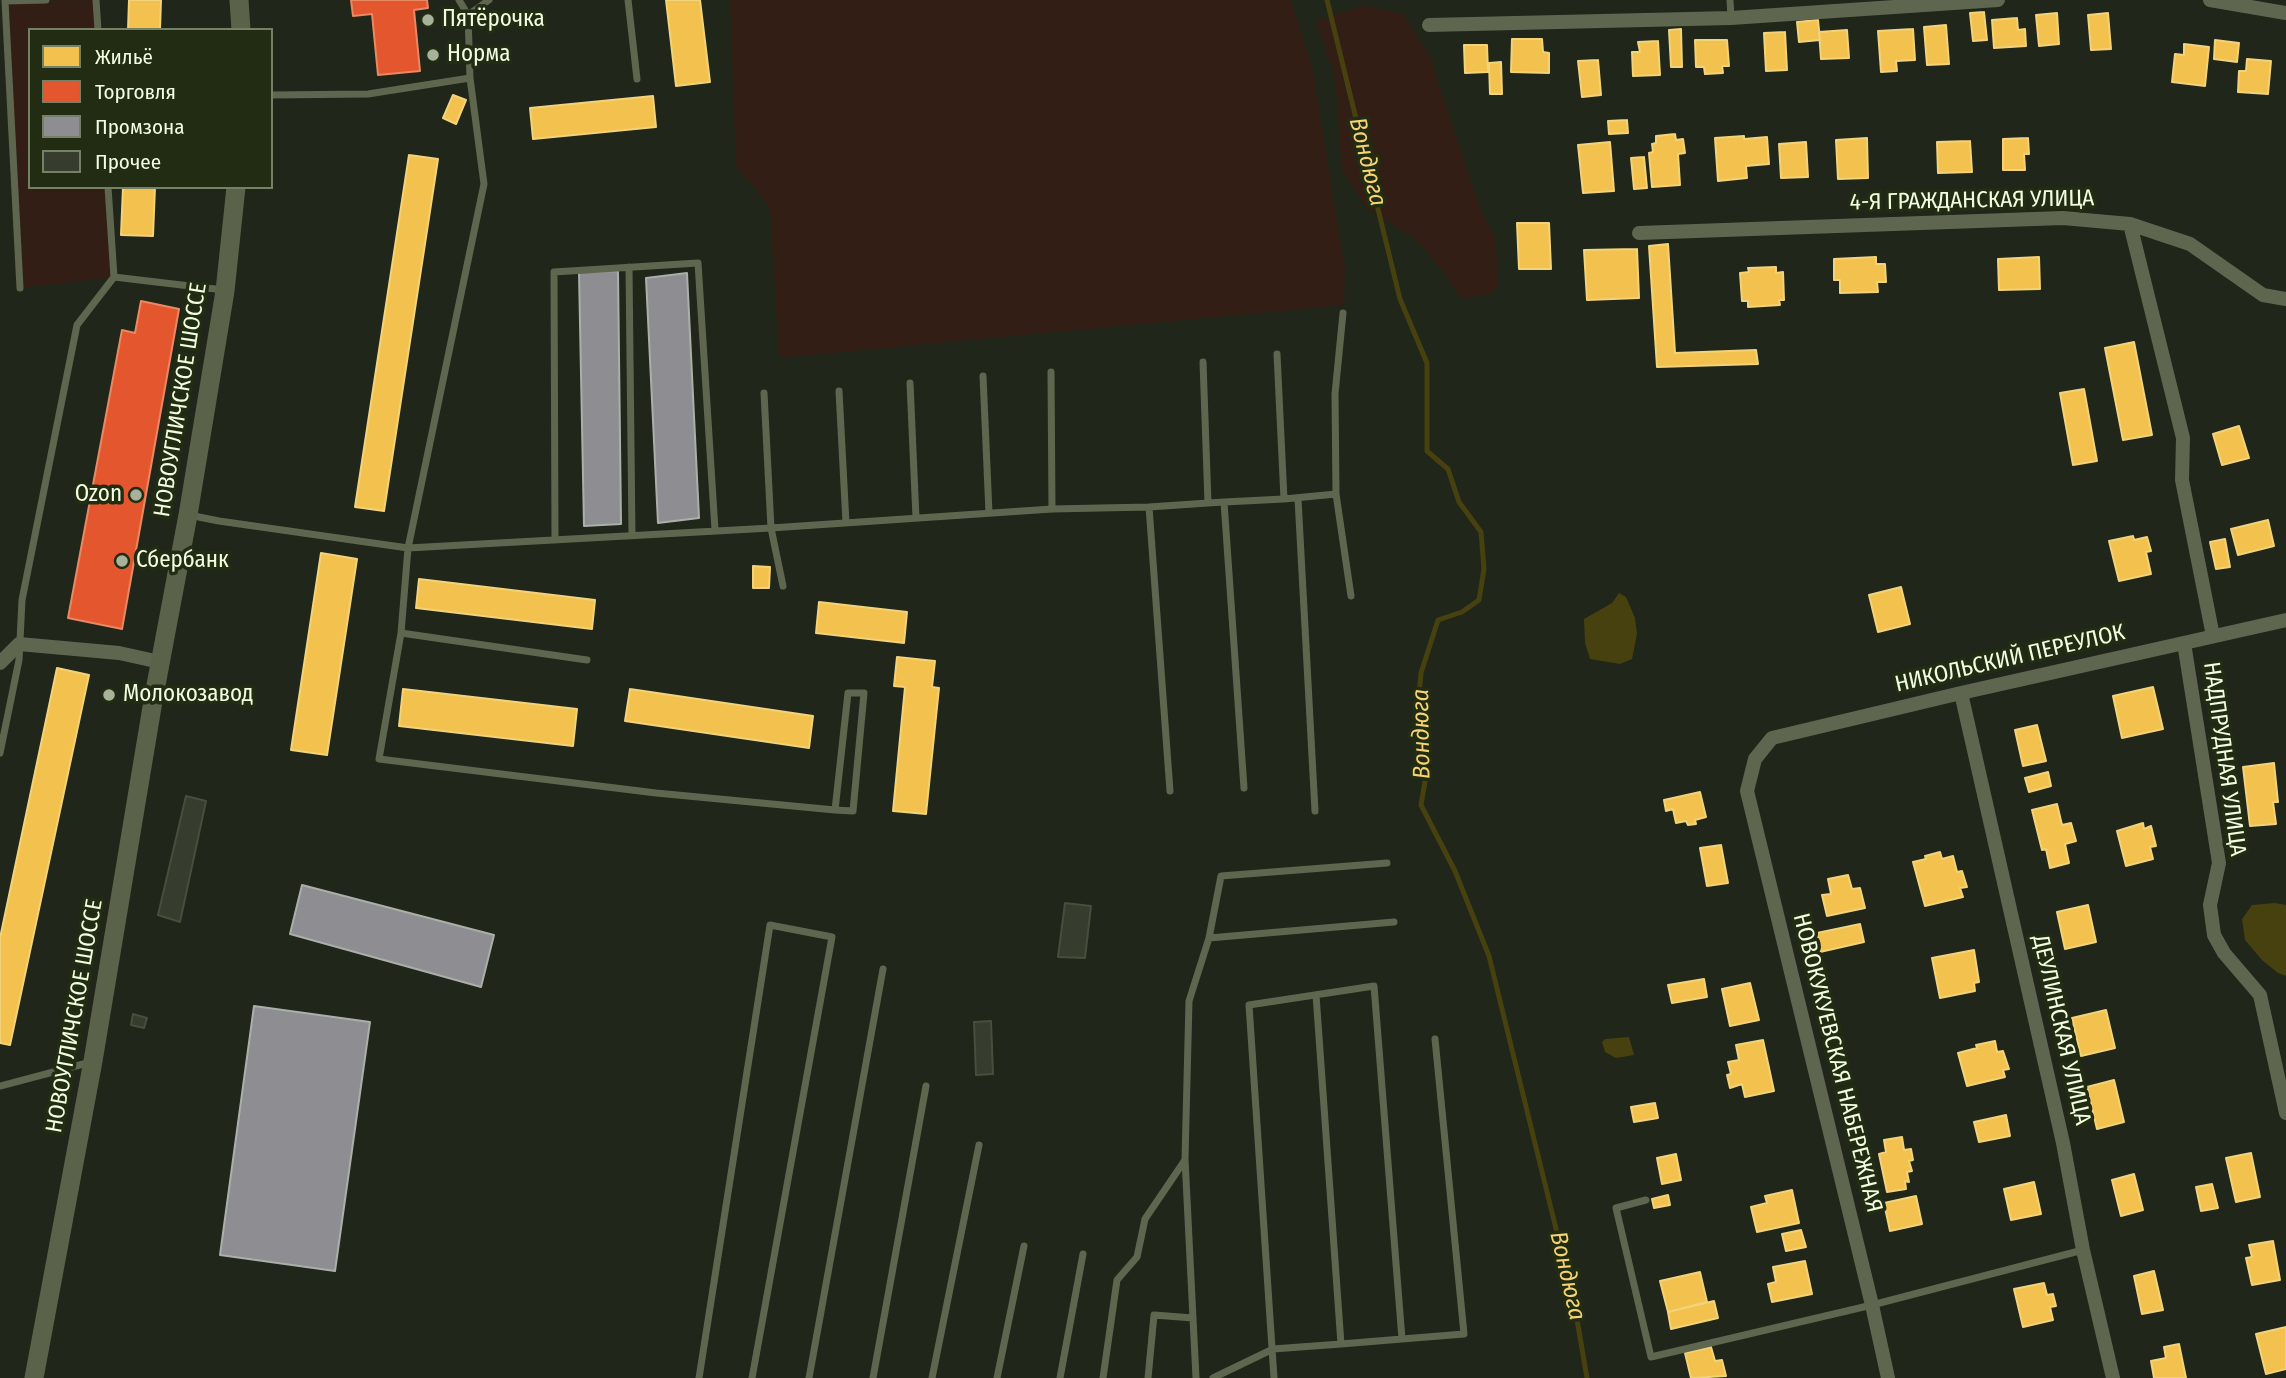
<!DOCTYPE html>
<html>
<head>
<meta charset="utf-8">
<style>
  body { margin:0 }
  #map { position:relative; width:2286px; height:1378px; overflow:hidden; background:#202619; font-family:"Fira Sans Condensed",sans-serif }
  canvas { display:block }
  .legend { position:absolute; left:28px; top:28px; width:245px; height:161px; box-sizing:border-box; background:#212c13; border:2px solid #758065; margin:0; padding:9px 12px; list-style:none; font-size:21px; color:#f2fde0 }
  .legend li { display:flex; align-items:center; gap:14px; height:35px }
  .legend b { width:35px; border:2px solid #758065 }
</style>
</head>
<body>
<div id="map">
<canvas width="2286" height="1378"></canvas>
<ul class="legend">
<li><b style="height:19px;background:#f2c14e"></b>Жильё</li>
<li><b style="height:19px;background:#e4572e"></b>Торговля</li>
<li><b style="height:19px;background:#8d8d92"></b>Промзона</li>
<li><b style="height:19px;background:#373d2e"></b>Прочее</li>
</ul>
</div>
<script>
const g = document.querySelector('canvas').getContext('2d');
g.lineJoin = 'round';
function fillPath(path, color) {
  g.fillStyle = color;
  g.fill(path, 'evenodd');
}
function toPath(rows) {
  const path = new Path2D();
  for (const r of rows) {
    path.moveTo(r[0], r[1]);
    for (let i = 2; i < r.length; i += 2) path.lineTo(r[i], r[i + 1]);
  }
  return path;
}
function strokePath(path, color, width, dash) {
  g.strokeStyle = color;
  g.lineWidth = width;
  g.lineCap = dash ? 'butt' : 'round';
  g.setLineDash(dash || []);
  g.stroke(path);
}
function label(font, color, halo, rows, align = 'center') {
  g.font = font + ' "Fira Sans Condensed",sans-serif';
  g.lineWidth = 7;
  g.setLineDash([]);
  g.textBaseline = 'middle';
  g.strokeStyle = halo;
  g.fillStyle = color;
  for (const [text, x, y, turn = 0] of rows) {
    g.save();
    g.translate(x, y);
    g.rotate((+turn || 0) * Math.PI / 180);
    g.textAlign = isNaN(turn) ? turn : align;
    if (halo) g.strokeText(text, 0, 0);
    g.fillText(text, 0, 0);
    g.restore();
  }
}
fillPath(toPath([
  [96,0,98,30,30,30,30,187,108,187,114,277,20,288,5,1],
  [730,0,1291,0,1312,66,1345,269,1344,305,779,358,770,207,736,166],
  [1365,5,1403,14,1430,57,1480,208,1495,237,1499,286,1489,294,1461,298,1442,270,1415,239,1365,207,1342,170,1335,77,1316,21]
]), '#331e16');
fillPath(toPath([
  [1619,593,1626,597,1635,618,1637,634,1632,659,1620,664,1590,659,1585,643,1584,619,1612,603],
  [2275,903,2286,905,2286,976,2278,973,2262,960,2245,940,2242,919,2252,905],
  [1629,1037,1634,1055,1616,1058,1605,1052,1602,1042,1605,1039]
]), '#46410f');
const homes = toPath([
  [129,0,161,0,160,30,128,30,129,0],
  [666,0,700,0,710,82,676,86,666,0],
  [1984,12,1987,40,1973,41,1970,13,1984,12],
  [2057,13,2059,44,2039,46,2036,15,2057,13],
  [2108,13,2111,49,2091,50,2088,15,2108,13],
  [2017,18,2018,30,2025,29,2026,46,1994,48,1992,20,2017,18],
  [1818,20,1820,40,1799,42,1797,22,1818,20],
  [1946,25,1949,64,1927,65,1924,27,1946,25],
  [1681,29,1682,67,1671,67,1669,30,1681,29],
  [1913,29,1915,60,1896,61,1897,71,1881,72,1878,31,1913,29],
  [1847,30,1849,58,1821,59,1819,32,1847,30],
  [1785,32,1787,70,1766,71,1764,33,1785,32],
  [1512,39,1542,39,1543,52,1549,53,1549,73,1511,72,1512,39],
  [1695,40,1727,40,1729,66,1722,66,1723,73,1705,74,1704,67,1696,67,1695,40],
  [2215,40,2239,43,2237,62,2214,59,2215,40],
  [1658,41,1660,75,1633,76,1632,52,1640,52,1638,42,1658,41],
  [2184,44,2209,47,2205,86,2172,82,2175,54,2184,55,2184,44],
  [1464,45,1487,45,1488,72,1465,73,1464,45],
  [2247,59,2271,61,2268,94,2238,92,2239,71,2246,71,2247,59],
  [1598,60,1601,95,1582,97,1578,61,1598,60],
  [1501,62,1502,94,1490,94,1489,63,1501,62],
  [453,95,466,100,456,124,443,118,453,95],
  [653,96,656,127,533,139,530,108,653,96],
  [1627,120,1628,133,1609,134,1608,121,1627,120],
  [1675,134,1676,140,1683,139,1685,153,1678,154,1680,185,1652,187,1649,153,1653,152,1652,144,1656,143,1656,136,1675,134],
  [1744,136,1744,139,1767,137,1769,164,1746,166,1747,178,1718,181,1715,138,1744,136],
  [1867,138,1868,178,1838,179,1836,140,1867,138],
  [2028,138,2029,154,2024,154,2025,170,2003,170,2003,139,2028,138],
  [1970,141,1972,172,1938,173,1937,142,1970,141],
  [1610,142,1614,191,1583,193,1578,145,1610,142],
  [1806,142,1808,177,1781,178,1779,144,1806,142],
  [409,155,438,159,384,511,355,507,409,155],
  [1644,157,1647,188,1634,189,1631,158,1644,157],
  [123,187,155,187,153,236,121,235,123,187],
  [1517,223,1549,223,1551,269,1519,269,1517,223],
  [1668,244,1675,353,1756,350,1758,364,1657,367,1649,246,1668,244],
  [1637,249,1639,298,1587,300,1584,250,1637,249],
  [1876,257,1876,264,1885,264,1886,282,1877,282,1878,292,1840,293,1840,280,1834,280,1834,259,1876,257],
  [2039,257,2040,289,1999,290,1998,259,2039,257],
  [1776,267,1776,273,1783,272,1784,300,1779,300,1780,305,1748,307,1748,301,1742,301,1740,273,1749,272,1748,268,1776,267],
  [2134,342,2152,435,2123,440,2105,348,2134,342],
  [2084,389,2097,461,2073,465,2060,393,2084,389],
  [2239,426,2249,458,2222,465,2213,434,2239,426],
  [2268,520,2274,546,2238,555,2231,529,2268,520],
  [2133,536,2134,540,2147,537,2151,551,2146,552,2151,574,2119,581,2109,541,2133,536],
  [2225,539,2230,567,2216,569,2210,542,2225,539],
  [321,553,357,559,327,755,291,750,321,553],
  [753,566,770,567,769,588,753,588,753,566],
  [419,579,595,600,592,629,416,608,419,579],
  [1901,587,1910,624,1878,632,1869,595,1901,587],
  [819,602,907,612,904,643,816,633,819,602],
  [897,657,935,661,932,687,939,688,926,814,893,811,905,687,894,686,897,657],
  [57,668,89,675,10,1045,0,1043,0,938,57,668],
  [2153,687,2163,729,2122,738,2113,696,2153,687],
  [403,689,577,709,573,746,399,726,403,689],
  [630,689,813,716,809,748,625,721,630,689],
  [2037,725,2046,761,2023,766,2015,730,2037,725],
  [2274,763,2278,802,2273,802,2276,824,2250,826,2243,767,2274,763],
  [2048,772,2051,786,2029,792,2025,778,2048,772],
  [1700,792,1706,817,1695,820,1696,824,1688,825,1686,821,1676,823,1673,809,1666,811,1664,800,1700,792],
  [2057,804,2062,825,2071,823,2076,841,2065,844,2069,863,2050,868,2046,849,2042,850,2032,810,2057,804],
  [2143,823,2144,829,2151,826,2156,846,2150,847,2153,859,2126,866,2117,831,2143,823],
  [1721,845,1728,883,1707,886,1700,848,1721,845],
  [1940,852,1942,859,1953,856,1957,872,1962,871,1967,887,1960,888,1963,897,1925,906,1913,862,1926,859,1925,856,1940,852],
  [1848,875,1852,889,1860,888,1865,908,1827,916,1822,895,1831,894,1828,879,1848,875],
  [2088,905,2096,942,2065,949,2057,912,2088,905],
  [1860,924,1864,942,1820,952,1817,933,1860,924],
  [1974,950,1979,982,1974,983,1975,991,1940,998,1932,958,1974,950],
  [1704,979,1707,997,1672,1003,1668,985,1704,979],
  [1750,983,1759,1020,1730,1026,1722,989,1750,983],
  [2106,1010,2115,1048,2081,1056,2072,1018,2106,1010],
  [1763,1040,1774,1091,1745,1097,1742,1084,1730,1088,1727,1075,1731,1074,1728,1062,1739,1060,1736,1045,1763,1040],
  [1995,1041,1997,1052,2003,1051,2009,1069,2003,1070,2005,1077,1967,1086,1958,1053,1977,1048,1976,1045,1995,1041],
  [2114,1080,2124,1122,2097,1129,2087,1087,2114,1080],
  [1655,1103,1658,1118,1634,1122,1631,1107,1655,1103],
  [2006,1115,2010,1136,1979,1142,1974,1122,2006,1115],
  [1902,1137,1904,1150,1911,1149,1913,1160,1909,1161,1912,1171,1907,1172,1909,1182,1905,1181,1906,1189,1887,1192,1879,1154,1886,1152,1884,1140,1902,1137],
  [2251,1153,2260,1197,2236,1202,2226,1158,2251,1153],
  [1676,1154,1681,1180,1662,1184,1657,1158,1676,1154],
  [2134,1174,2143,1210,2121,1216,2112,1180,2134,1174],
  [2034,1182,2041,1214,2011,1220,2004,1189,2034,1182],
  [2212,1184,2218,1208,2201,1211,2196,1187,2212,1184],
  [1792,1190,1799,1223,1757,1232,1751,1207,1767,1203,1765,1196,1792,1190],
  [1668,1195,1670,1205,1654,1208,1652,1199,1668,1195],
  [1916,1196,1922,1224,1890,1231,1884,1203,1916,1196],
  [1801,1230,1806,1247,1786,1251,1782,1234,1801,1230],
  [2273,1241,2280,1280,2252,1285,2246,1258,2252,1257,2249,1245,2273,1241],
  [1805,1261,1812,1294,1772,1302,1768,1284,1776,1282,1773,1267,1805,1261],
  [2154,1271,2163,1310,2142,1314,2134,1276,2154,1271],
  [1700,1272,1707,1302,1668,1312,1660,1281,1700,1272],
  [2044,1283,2047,1295,2053,1294,2056,1306,2050,1307,2053,1320,2023,1327,2014,1289,2044,1283],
  [1714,1301,1718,1318,1671,1329,1668,1312,1714,1301],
  [2286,1327,2286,1369,2266,1374,2256,1334,2286,1327],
  [2179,1344,2186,1378,2154,1378,2151,1361,2166,1358,2164,1347,2179,1344],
  [1711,1347,1715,1361,1722,1360,1726,1376,1691,1378,1685,1353,1711,1347]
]);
fillPath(homes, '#f2c14e');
strokePath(homes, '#f2d37a', 2);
const shops = toPath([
  [351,0,427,0,428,8,414,10,420,71,378,75,372,14,353,16,351,0],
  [141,301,179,309,122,629,68,618,122,330,135,333,141,301]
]);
fillPath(shops, '#e4572e');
strokePath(shops, '#e88963', 2);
const industry = toPath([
  [618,271,621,524,584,526,579,272,618,271],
  [687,273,699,518,658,523,646,278,687,273],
  [302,885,494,935,481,987,290,934,302,885],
  [254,1006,370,1022,335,1271,220,1255,254,1006]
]);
fillPath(industry, '#8d8d92');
strokePath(industry, '#abafa9', 2);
strokePath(toPath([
  [1327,0,1400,299,1427,363,1427,451,1448,469,1459,502,1481,532,1484,569,1479,600,1462,612,1438,620,1421,673,1417,718,1427,770,1421,805,1455,871,1489,956,1574,1302,1587,1378]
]), '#46410f', 5);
const building = toPath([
  [186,796,206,801,180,922,158,915,186,796],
  [1065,903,1091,906,1085,958,1058,957,1065,903],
  [133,1014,147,1018,144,1028,131,1025,133,1014],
  [991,1021,993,1074,976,1075,974,1022,991,1021]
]);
fillPath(building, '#373d2e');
strokePath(building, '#474f3c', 2);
strokePath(toPath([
  [96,0,98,30],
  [459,0,468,15],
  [628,0,637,79],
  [1730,0,1731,18],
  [470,78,468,15,489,0],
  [271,95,368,94,470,78,484,184,408,548,401,633,379,759,656,793,835,810,853,811,864,693,848,693,835,810],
  [629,267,632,535],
  [114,277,224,290],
  [20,288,5,1,46,0],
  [1277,354,1284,499,1336,494,1335,394,1343,313],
  [1203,362,1208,503,1224,502,1244,788],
  [1051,372,1052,509],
  [983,376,989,513],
  [910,383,916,518],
  [839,391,846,523],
  [764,393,771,528,783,586],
  [1336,494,1351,596],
  [1298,499,1315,811],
  [1224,502,1284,499],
  [189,515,219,521,408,548,771,528,1052,509,1149,507],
  [555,539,554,272,698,263,715,530],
  [401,633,587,660],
  [0,753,19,660,22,600,77,325,114,277,108,187],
  [1170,791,1149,507,1208,503],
  [1209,938,1394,922],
  [1316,995,1341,1344,1402,1339],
  [0,1086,91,1062],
  [1646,1200,1616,1208,1651,1357,1872,1305,2083,1250],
  [699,1378,770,925,832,937,752,1378],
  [809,1378,883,969],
  [873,1378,926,1086],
  [932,1378,979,1145],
  [997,1378,1024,1246],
  [1060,1378,1083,1254],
  [1103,1378,1117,1280,1137,1257,1145,1219,1185,1160],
  [1148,1378,1154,1315,1193,1318],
  [1196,1378,1185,1159,1189,1001,1209,938,1221,876,1387,863],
  [1213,1378,1273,1349,1341,1344],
  [1274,1378,1249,1005,1374,986,1402,1339,1464,1334,1435,1039]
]), '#5f664f', 7);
strokePath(toPath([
  [2210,0,2286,13],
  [1429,25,1731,18,1998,0],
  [2130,224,2183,438,2182,480,2213,636],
  [1639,233,2063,218,2130,224,2190,244,2263,295,2286,299],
  [2184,643,2219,863,2210,905,2214,935,2224,953,2260,995,2286,1113],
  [0,663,19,644,119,653,160,662],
  [1961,693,2063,1143,2083,1250,2113,1378],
  [1888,1378,1872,1305,1747,791,1755,759,1772,738,1961,693,2286,620]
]), '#5f664f', 14);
strokePath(toPath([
  [239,0,241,30],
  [34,1378,93,1061,153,701,188,515,225,291,236,187]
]), '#5a624a', 19);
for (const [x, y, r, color] of [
  [428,20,7,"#a8b29a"],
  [433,55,7,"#a8b29a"],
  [136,495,7,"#a8b29a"],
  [122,561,7,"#a8b29a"],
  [109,695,7,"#a8b29a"]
]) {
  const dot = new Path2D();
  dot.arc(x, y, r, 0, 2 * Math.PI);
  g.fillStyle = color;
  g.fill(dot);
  strokePath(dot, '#212c13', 2.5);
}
label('23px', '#f2fde0', '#212c13', [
  ["Пятёрочка",442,20],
  ["Норма",447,55],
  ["Ozon",122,495,"right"],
  ["Сбербанк",136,561],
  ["Молокозавод",123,695]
], 'left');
label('23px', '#f2fde0', '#212c13', [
  ["4-Я ГРАЖДАНСКАЯ УЛИЦА",1972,201,-1],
  ["НОВОУГЛИЧСКОЕ ШОССЕ",181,400,-81],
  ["НИКОЛЬСКИЙ ПЕРЕУЛОК",2010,659,-13],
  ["НАДПРУДНАЯ УЛИЦА",2224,759,82],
  ["НОВОУГЛИЧСКОЕ ШОССЕ",75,1016,-80],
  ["ДЕУЛИНСКАЯ УЛИЦА",2061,1030,77],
  ["НОВОКУКУЕВСКАЯ НАБЕРЕЖНАЯ",1837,1063,76]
]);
label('italic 24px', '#f8d373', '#212c13', [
  ["Вондюга",1367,162,76],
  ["Вондюга",1422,734,-91],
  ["Вондюга",1567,1276,77]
]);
</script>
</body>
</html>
